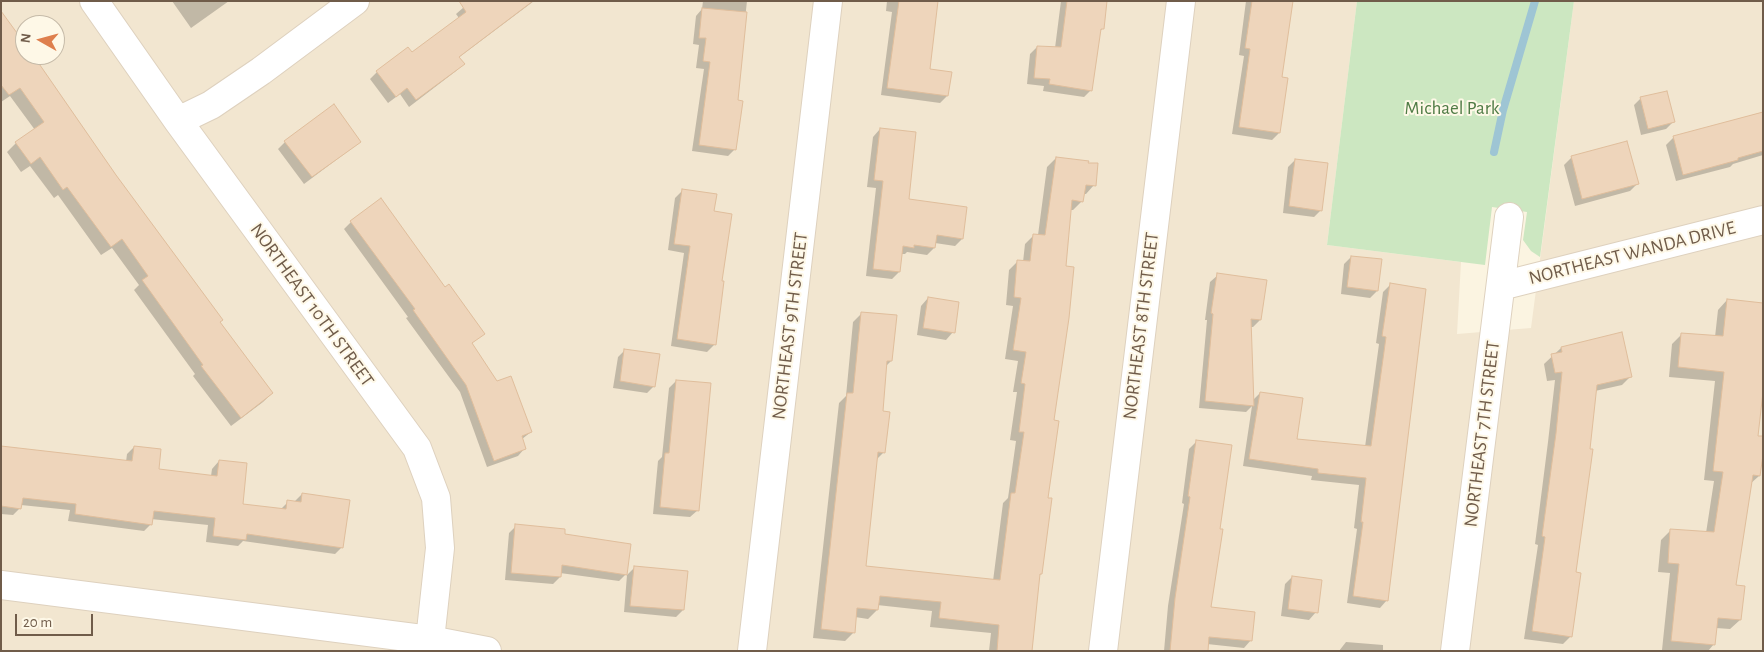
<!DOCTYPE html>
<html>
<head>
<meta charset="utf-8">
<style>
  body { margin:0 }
  #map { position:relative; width:1764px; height:652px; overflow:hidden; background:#fbf4e1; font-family:"Alegreya Sans",sans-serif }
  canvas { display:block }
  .frame { position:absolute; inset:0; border:2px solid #705c4a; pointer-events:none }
  .north { position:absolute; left:15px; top:15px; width:50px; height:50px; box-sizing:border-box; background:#fef8e7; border:1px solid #c5baa8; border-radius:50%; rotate:277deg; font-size:14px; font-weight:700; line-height:20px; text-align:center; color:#705c4a }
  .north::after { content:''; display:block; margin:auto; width:18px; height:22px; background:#de7f4d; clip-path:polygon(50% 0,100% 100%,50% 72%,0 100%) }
  .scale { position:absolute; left:15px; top:614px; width:78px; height:22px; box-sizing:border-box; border:2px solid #705c4a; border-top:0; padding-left:6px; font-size:15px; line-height:18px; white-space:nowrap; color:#705c4a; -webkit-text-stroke:4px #fef8e7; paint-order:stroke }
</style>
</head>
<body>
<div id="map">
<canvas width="1764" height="652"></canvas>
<div class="frame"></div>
<div class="north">N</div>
<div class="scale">20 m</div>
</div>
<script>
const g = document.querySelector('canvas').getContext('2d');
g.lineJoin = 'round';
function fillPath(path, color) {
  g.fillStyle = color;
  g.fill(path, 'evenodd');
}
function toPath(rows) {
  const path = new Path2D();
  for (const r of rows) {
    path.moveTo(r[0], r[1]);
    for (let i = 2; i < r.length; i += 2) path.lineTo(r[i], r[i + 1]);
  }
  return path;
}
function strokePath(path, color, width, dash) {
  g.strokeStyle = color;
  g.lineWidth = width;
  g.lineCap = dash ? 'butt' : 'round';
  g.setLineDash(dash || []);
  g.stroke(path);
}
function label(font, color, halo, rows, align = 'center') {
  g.font = font + ' "Alegreya Sans",sans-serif';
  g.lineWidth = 4;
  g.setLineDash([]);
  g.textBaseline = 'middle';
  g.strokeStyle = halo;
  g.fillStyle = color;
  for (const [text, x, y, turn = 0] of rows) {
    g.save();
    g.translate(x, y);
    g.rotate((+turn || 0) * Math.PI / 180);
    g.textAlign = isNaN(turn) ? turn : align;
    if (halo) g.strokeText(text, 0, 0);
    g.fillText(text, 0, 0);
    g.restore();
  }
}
fillPath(toPath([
  [1,1,1357,1,1327,245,1461,262,1457,334,1531,328,1574,1,1763,1,1763,651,1,651],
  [25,25,55,25,55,55,25,55]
]), '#f2e6d0');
fillPath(toPath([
  [1357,1,1574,1,1540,257,1531,251,1523,240,1527,212,1492,207,1485,265,1327,245]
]), '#cce7c1');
fillPath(toPath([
  [172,1,229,1,191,28],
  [471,1,534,1,458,58,463,64,456,71,409,107,400,94,388,103,370,79,377,72,412,54,459,18,456,14],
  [703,1,747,1,736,101,735,149,728,156,692,151,704,69,696,68,699,45,693,44,696,16,702,9],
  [887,1,936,1,929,70,947,96,940,103,881,95,892,12,886,11],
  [1061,1,1106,1,1103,28,1100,31,1091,90,1084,97,1043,91,1044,86,1027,84,1030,54,1037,47,1055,48],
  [1246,1,1292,1,1281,78,1279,133,1272,140,1232,134,1244,56,1239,55],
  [1,14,25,47,25,55,30,55,219,322,272,393,263,402,231,426,193,376,195,374,134,290,139,285,112,248,101,255,58,195,54,198,30,166,21,172,7,152,16,143,35,130,10,96,1,102],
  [1641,98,1673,122,1666,129,1641,135,1634,105],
  [1763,112,1763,155,1733,164,1730,167,1676,181,1666,145,1674,137],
  [880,129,907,200,962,239,955,246,935,243,934,248,927,255,907,252,905,254,901,254,899,272,892,279,866,276,876,188,867,187,873,137],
  [359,141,352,148,304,184,278,149,285,142],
  [1572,157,1637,184,1630,191,1575,206,1564,165],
  [1056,158,1094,185,1086,194,1083,194,1082,201,1073,210,1070,210,1041,574,1038,576,1031,651,989,651,991,633,930,627,932,611,877,605,877,610,868,619,855,617,854,632,845,641,813,638,839,403,846,396,853,322,862,313,891,361,886,366,881,412,884,452,876,460,865,567,993,581,1003,503,1008,498,1016,441,1010,440,1017,392,1013,392,1018,361,1005,359,1013,306,1006,305,1009,270,1018,261,1023,262,1025,244,1034,235,1038,235,1047,167],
  [1295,160,1321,210,1314,217,1283,213,1288,167],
  [682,191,713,212,721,282,715,344,707,352,671,346,684,253,668,250,675,198],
  [351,222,445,289,483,333,471,344,531,432,522,439,525,448,518,456,487,467,460,392,406,318,408,317,344,229],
  [1351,257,1377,291,1370,298,1341,294,1344,264],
  [1218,275,1260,320,1253,327,1250,327,1253,400,1260,393,1296,440,1365,447,1379,344,1376,343,1383,292,1390,285,1387,600,1380,608,1347,603,1357,529,1354,528,1359,485,1311,480,1312,476,1243,466,1252,406,1246,412,1199,408,1207,320,1205,320,1210,282],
  [928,298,953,332,946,340,917,335,921,306],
  [1727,300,1757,437,1759,476,1750,484,1735,587,1740,620,1730,629,1716,628,1714,644,1708,651,1662,650,1670,573,1658,572,1661,540,1671,530,1706,533,1714,481,1704,480,1715,381,1669,377,1672,344,1682,334,1715,337,1718,310],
  [1561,348,1630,377,1622,385,1595,391,1574,573,1571,636,1563,644,1524,639,1538,545,1535,544,1548,442,1555,380,1547,381,1544,364],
  [625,350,654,386,647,393,613,388,618,357],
  [676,381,698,510,690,517,653,514,658,461,662,457,669,388],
  [1197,441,1209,608,1251,640,1244,648,1207,644,1206,651,1164,651,1168,606,1184,504,1182,503,1189,449],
  [134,447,157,470,211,476,212,469,219,461,241,505,280,510,288,502,295,501,302,494,342,547,335,554,243,541,238,546,206,542,208,525,151,519,151,524,144,531,68,521,70,510,21,505,20,508,13,515,1,514,1,448,126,462,127,454],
  [516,526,564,535,626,574,619,581,560,573,560,577,553,584,505,580,509,533],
  [634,568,683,610,676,617,624,612,627,575],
  [1292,577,1316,612,1309,620,1281,616,1285,584],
  [1346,642,1383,645,1383,651,1339,651]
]), '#0003');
strokePath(toPath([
  [1494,152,1503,110,1535,1]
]), '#9ec5d4', 8);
const building = toPath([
  [459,1,533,1,459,57,465,64,416,100,407,88,396,97,376,71,408,47,412,52,466,12,459,1],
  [899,1,938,1,930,69,952,72,948,96,887,88,899,1],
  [1067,1,1107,1,1104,29,1101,29,1092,91,1049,84,1050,79,1034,78,1037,46,1061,47,1067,1],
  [1252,1,1293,1,1282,77,1288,78,1280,133,1239,127,1250,49,1245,48,1252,1],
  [702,8,747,12,738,100,743,101,736,150,699,145,710,62,703,61,706,38,699,38,702,8],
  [1,11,25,44,25,55,33,55,116,175,223,320,220,322,273,393,241,418,201,366,203,365,142,280,148,276,122,239,111,247,67,187,63,190,40,157,31,164,15,142,44,122,20,88,9,95,1,85,1,11],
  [1667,91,1675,122,1648,129,1640,97,1667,91],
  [334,104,361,142,312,177,284,141,334,104],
  [1763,112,1763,151,1738,158,1738,160,1683,175,1673,136,1763,112],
  [880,128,916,132,909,199,967,207,963,239,937,235,935,248,914,245,914,248,903,246,900,272,873,269,883,181,874,180,880,128],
  [1627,141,1639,184,1582,199,1571,156,1627,141],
  [1056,157,1089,161,1088,163,1098,163,1096,186,1086,185,1083,202,1072,200,1066,266,1074,267,1069,318,1054,420,1059,421,1048,498,1052,498,1042,574,1040,574,1032,651,997,651,999,625,939,618,941,602,880,596,878,610,857,608,855,633,821,629,847,393,853,393,861,312,897,315,892,361,887,361,883,411,890,412,885,453,878,452,866,566,1000,580,1011,493,1015,493,1024,432,1019,432,1025,384,1021,383,1026,352,1013,350,1021,298,1014,297,1017,260,1030,261,1033,234,1045,235,1056,157],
  [1295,159,1328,163,1322,211,1289,206,1295,159],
  [682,189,717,194,714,211,732,214,722,281,724,281,716,345,677,339,690,246,674,244,682,189],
  [381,198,445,287,449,284,485,334,472,343,497,381,511,376,532,432,522,436,526,449,494,461,466,385,413,310,415,309,350,221,381,198],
  [1351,256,1382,259,1378,291,1347,287,1351,256],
  [1217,273,1267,280,1261,320,1251,319,1254,406,1205,401,1213,314,1211,313,1217,273],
  [1390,283,1426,289,1388,601,1353,596,1363,522,1361,522,1366,478,1318,473,1318,469,1249,459,1260,392,1303,398,1297,439,1371,446,1386,337,1382,336,1390,283],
  [928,297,959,302,955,333,923,328,928,297],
  [1727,299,1763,303,1763,392,1758,436,1763,436,1763,455,1760,476,1753,475,1736,585,1745,586,1741,620,1718,618,1715,645,1671,641,1679,564,1668,563,1670,529,1714,532,1723,472,1713,471,1724,372,1678,367,1681,333,1723,336,1727,299],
  [1622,332,1632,377,1597,385,1590,449,1593,449,1576,572,1581,573,1572,637,1532,631,1545,537,1542,536,1556,433,1562,372,1555,373,1551,354,1562,352,1561,347,1622,332],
  [624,349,660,354,655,387,620,381,624,349],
  [676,380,711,383,699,511,660,507,665,453,669,453,676,380],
  [1196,440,1232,445,1220,529,1223,529,1211,607,1255,612,1252,641,1209,637,1208,651,1170,651,1175,598,1190,497,1188,496,1196,440],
  [1,446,132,461,134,446,161,449,159,469,217,476,219,460,247,463,243,504,286,509,287,500,301,502,302,493,350,500,343,548,247,534,246,540,213,536,215,518,154,511,152,525,75,514,76,504,23,498,21,509,1,506,1,446],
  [515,524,565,529,565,534,631,544,627,575,562,565,561,577,511,573,515,524],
  [634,566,688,571,684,610,630,606,634,566],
  [1292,576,1322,580,1318,613,1288,609,1292,576]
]);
fillPath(building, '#eed5bb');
strokePath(building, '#e0be9c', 1);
const minor = toPath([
  [94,1,178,121,417,448,436,498,440,548,430,640],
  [178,121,211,105,261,71,355,1],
  [1501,286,1763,220],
  [1,585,430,640,487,651],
  [752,651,828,1],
  [1103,651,1181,1],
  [1455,651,1509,217]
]);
strokePath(minor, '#ded1be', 30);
strokePath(minor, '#fff', 28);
label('19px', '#4f7b45', '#fef8e7', [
  ["Michael Park",1452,108]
]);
label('19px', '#705c4a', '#fef8e7', [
  ["NORTHEAST WANDA DRIVE",1632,253,-14],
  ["NORTHEAST 10TH STREET",312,305,54],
  ["NORTHEAST 9TH STREET",790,326,-83],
  ["NORTHEAST 8TH STREET",1141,326,-83],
  ["NORTHEAST 7TH STREET",1482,434,-83]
]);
</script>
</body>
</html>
